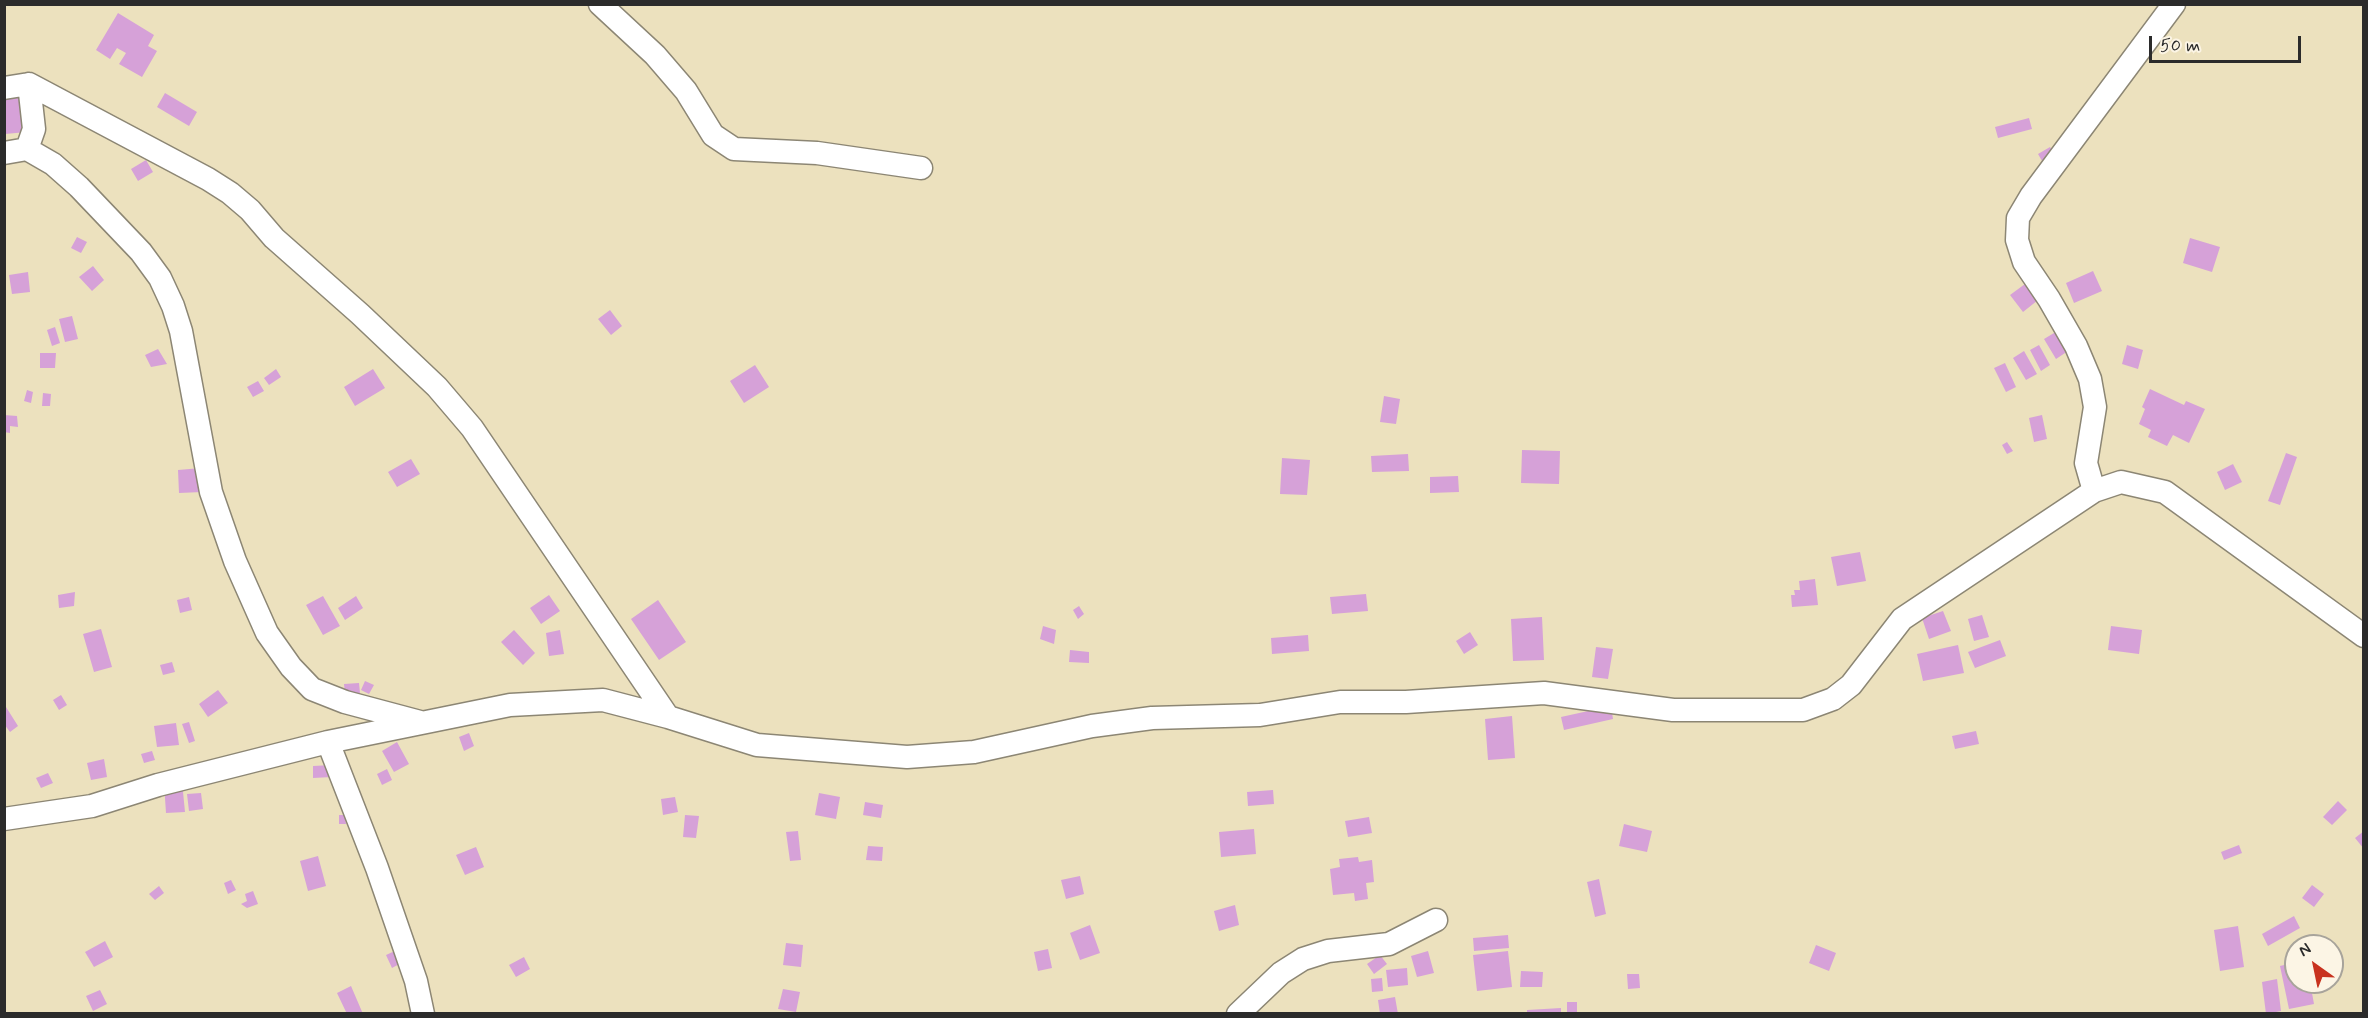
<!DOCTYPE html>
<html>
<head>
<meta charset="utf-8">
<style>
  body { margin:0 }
  #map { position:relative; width:2368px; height:1018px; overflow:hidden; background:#ece1be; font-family:Mynerve,sans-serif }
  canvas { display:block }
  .frame { position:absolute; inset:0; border:6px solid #2b2b2b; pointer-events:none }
  .north { position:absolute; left:2284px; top:934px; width:60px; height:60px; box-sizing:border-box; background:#fcf5e5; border:2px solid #a8a49b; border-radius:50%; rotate:327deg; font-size:16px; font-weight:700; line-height:24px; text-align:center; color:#2b2b2b }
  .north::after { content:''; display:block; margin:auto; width:21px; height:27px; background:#c8321e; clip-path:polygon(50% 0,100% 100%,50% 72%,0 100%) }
  .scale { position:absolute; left:2149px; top:36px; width:152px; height:27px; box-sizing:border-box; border:3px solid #2b2b2b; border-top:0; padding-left:8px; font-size:18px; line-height:21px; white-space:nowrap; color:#2b2b2b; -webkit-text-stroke:4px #fcf5e5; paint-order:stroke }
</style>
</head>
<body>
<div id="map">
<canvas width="2368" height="1018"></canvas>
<div class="frame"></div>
<div class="north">N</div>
<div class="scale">50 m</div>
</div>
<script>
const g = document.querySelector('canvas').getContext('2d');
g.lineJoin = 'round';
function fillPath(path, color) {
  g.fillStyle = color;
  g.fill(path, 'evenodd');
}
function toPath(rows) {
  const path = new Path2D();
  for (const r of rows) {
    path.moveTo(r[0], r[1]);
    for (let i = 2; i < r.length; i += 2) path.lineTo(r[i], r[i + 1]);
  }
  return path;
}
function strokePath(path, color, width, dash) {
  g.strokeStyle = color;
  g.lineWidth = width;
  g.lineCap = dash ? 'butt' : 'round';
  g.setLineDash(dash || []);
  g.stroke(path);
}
fillPath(toPath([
  [118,13,154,35,148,46,157,51,142,77,119,64,126,53,117,48,110,59,96,50],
  [23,90,27,132,5,134,5,92],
  [165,93,197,112,189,126,157,107],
  [2029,118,2032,129,1998,138,1995,127],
  [2050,147,2057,159,2045,166,2038,154],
  [146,160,153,172,138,181,131,169],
  [77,237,87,242,81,253,71,248],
  [2190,238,2220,247,2212,272,2183,263],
  [93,266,104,280,92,291,79,277],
  [2093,271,2102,291,2074,303,2066,283],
  [28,272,30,292,12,294,9,275],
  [2025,284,2038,300,2023,312,2010,295],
  [610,310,622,326,611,335,598,319],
  [72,316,78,339,65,342,59,319],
  [55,327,60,343,52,346,47,330],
  [2059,330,2071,349,2056,359,2044,339],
  [2039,345,2050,365,2041,371,2030,350],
  [2127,345,2143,350,2138,369,2122,364],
  [158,349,167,364,151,367,145,355],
  [2024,351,2037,374,2026,380,2013,358],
  [40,353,56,353,55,368,40,368],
  [2005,363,2016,387,2006,392,1994,368],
  [755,365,769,387,744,403,730,381],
  [276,369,281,377,269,385,264,378],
  [373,369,385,388,355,406,344,387],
  [258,381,264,391,253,397,247,387],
  [2150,389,2184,405,2186,401,2205,409,2189,443,2173,435,2167,446,2148,437,2151,430,2139,424,2145,409,2142,407],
  [27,390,33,392,31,403,24,401],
  [43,393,51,394,50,406,42,406],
  [1384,396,1400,399,1396,424,1380,422],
  [4,415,17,416,18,427,10,426,10,433,4,432],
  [2042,415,2047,439,2034,442,2029,418],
  [2007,442,2013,451,2007,454,2002,445],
  [1522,450,1560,451,1559,484,1521,483],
  [2286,453,2297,457,2280,505,2268,501],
  [1408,454,1409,471,1372,472,1371,456],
  [1282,458,1310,460,1307,495,1280,494],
  [411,459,420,474,397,487,388,472],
  [2233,464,2242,482,2225,490,2217,472],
  [201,468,202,492,179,493,178,470],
  [1458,476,1459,492,1430,493,1430,477],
  [1860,552,1866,581,1837,586,1831,557],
  [1815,579,1818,605,1792,607,1791,595,1795,595,1794,590,1800,590,1799,581],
  [75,592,74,606,59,608,58,595],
  [1366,594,1368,611,1332,614,1330,597],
  [549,595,560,611,541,624,530,608],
  [323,596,340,626,323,635,306,605],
  [356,596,363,608,345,620,338,608],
  [189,597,192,610,180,613,177,600],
  [658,600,686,642,659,660,631,619],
  [1079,606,1084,614,1078,619,1073,610],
  [1943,611,1951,631,1929,639,1922,618],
  [1982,615,1989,637,1974,641,1968,619],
  [1542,617,1544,660,1513,661,1511,619],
  [1043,626,1056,630,1054,644,1040,639],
  [2111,626,2142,630,2139,654,2108,650],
  [101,629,112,667,94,672,83,634],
  [514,630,535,653,523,665,501,642],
  [560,630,564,654,549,656,546,633],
  [1470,632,1478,645,1464,654,1456,641],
  [1308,635,1309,651,1272,654,1271,638],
  [2000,640,2006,656,1975,668,1968,652],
  [1958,645,1964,673,1923,681,1917,654],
  [1596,647,1613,649,1608,679,1592,677],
  [1070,650,1089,652,1089,663,1069,662],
  [172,662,175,672,163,675,160,665],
  [365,681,374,685,369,694,361,690],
  [359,683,360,693,345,694,344,684],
  [218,690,228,703,208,717,199,704],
  [61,695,67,705,59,710,53,700],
  [1611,706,1613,719,1564,730,1561,717],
  [6,707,18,726,10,732,4,724],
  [1512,716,1515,758,1488,760,1485,719],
  [189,722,195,741,189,743,182,724],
  [176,723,179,745,157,747,154,726],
  [1976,731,1979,744,1955,749,1952,736],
  [469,733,474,746,464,751,459,737],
  [397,742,409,764,394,772,382,751],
  [152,751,155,760,144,763,141,754],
  [104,759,107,777,91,780,87,763],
  [332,765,332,777,313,778,313,766],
  [387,769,392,780,382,785,377,774],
  [48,773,53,783,41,788,36,778],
  [182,782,185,812,166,813,164,783],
  [1273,790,1274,804,1248,806,1247,792],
  [201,793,203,809,189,811,187,794],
  [819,793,840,797,836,819,815,815],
  [675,797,678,812,663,815,661,799],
  [2338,801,2347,810,2332,825,2323,817],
  [865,802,883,805,881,818,863,815],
  [339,815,345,815,346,824,339,824],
  [685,815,699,816,696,838,683,837],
  [1369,817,1372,833,1348,837,1345,821],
  [1624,824,1652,831,1647,852,1619,846],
  [1254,829,1256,854,1221,857,1219,832],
  [798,831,801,860,790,861,786,832],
  [2364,831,2364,849,2355,838],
  [2239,845,2242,853,2224,860,2221,852],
  [868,846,883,847,882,861,866,860],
  [476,847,484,867,465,875,456,855],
  [318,856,326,886,308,891,300,861],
  [1358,857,1359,862,1372,860,1374,882,1366,883,1368,899,1355,901,1354,893,1333,895,1330,869,1340,867,1339,859],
  [1080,876,1084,894,1066,899,1061,880],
  [1599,879,1606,914,1595,917,1587,882],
  [231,880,236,890,228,894,224,883],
  [2312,885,2324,894,2314,907,2302,898],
  [159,886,164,893,155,900,149,894],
  [253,891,258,904,247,908,241,904,247,901,245,894],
  [1235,905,1239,925,1219,931,1214,911],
  [2294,916,2300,928,2268,946,2262,934],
  [1090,925,1100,953,1080,960,1070,933],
  [2238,926,2244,967,2220,971,2214,930],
  [1508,935,1509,948,1474,951,1473,938],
  [105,941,113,957,94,967,85,952],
  [786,943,803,945,801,967,783,965],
  [1816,945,1836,953,1829,971,1809,963],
  [1048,949,1052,968,1038,971,1034,952],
  [397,950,403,962,392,968,386,955],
  [1428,951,1434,973,1417,977,1411,956],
  [1508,951,1512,987,1477,991,1473,955],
  [1380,955,1387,964,1374,974,1367,964],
  [524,957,530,969,516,977,509,965],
  [2296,962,2296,982,2310,982,2314,1004,2289,1009,2280,966],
  [1407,968,1408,985,1388,987,1386,970],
  [1521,971,1543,972,1542,987,1520,987],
  [1627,974,1639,974,1640,988,1628,989],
  [1382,978,1383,991,1372,992,1371,979],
  [2277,979,2281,1011,2266,1014,2262,982],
  [351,986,363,1014,347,1014,337,993],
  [783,989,800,992,796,1012,778,1009],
  [100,990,107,1004,93,1011,86,996],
  [1395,997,1398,1014,1380,1014,1378,1000],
  [1567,1002,1577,1002,1577,1014,1567,1014],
  [1561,1008,1561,1014,1527,1014,1527,1010]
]), '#d6a1d8');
const minor = toPath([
  [600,4,655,55,686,91,713,135,734,149,817,153,921,168],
  [29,84,34,129,27,149,53,164,79,187,141,252,160,278,173,306,181,331,211,492,235,561,267,633,291,667,312,689,345,702,420,722],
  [4,88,29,84,208,179,230,193,250,210,274,238,360,314,437,387,472,428,668,717],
  [4,153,27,149],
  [2094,491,2086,463,2095,407,2090,379,2076,346,2049,299,2024,262,2017,240,2018,218,2031,196,2174,4],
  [328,742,377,868,416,981,423,1014],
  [4,819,92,806,158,785,328,742,510,705,603,700,668,717,757,745,907,757,974,752,1092,726,1152,718,1260,715,1340,702,1406,702,1544,693,1673,710,1803,710,1833,699,1851,685,1902,619,2094,491,2121,482,2165,492,2364,636],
  [1238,1014,1281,973,1303,959,1328,951,1389,944,1436,920]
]);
strokePath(minor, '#8c8674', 25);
strokePath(minor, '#fff', 22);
</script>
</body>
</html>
